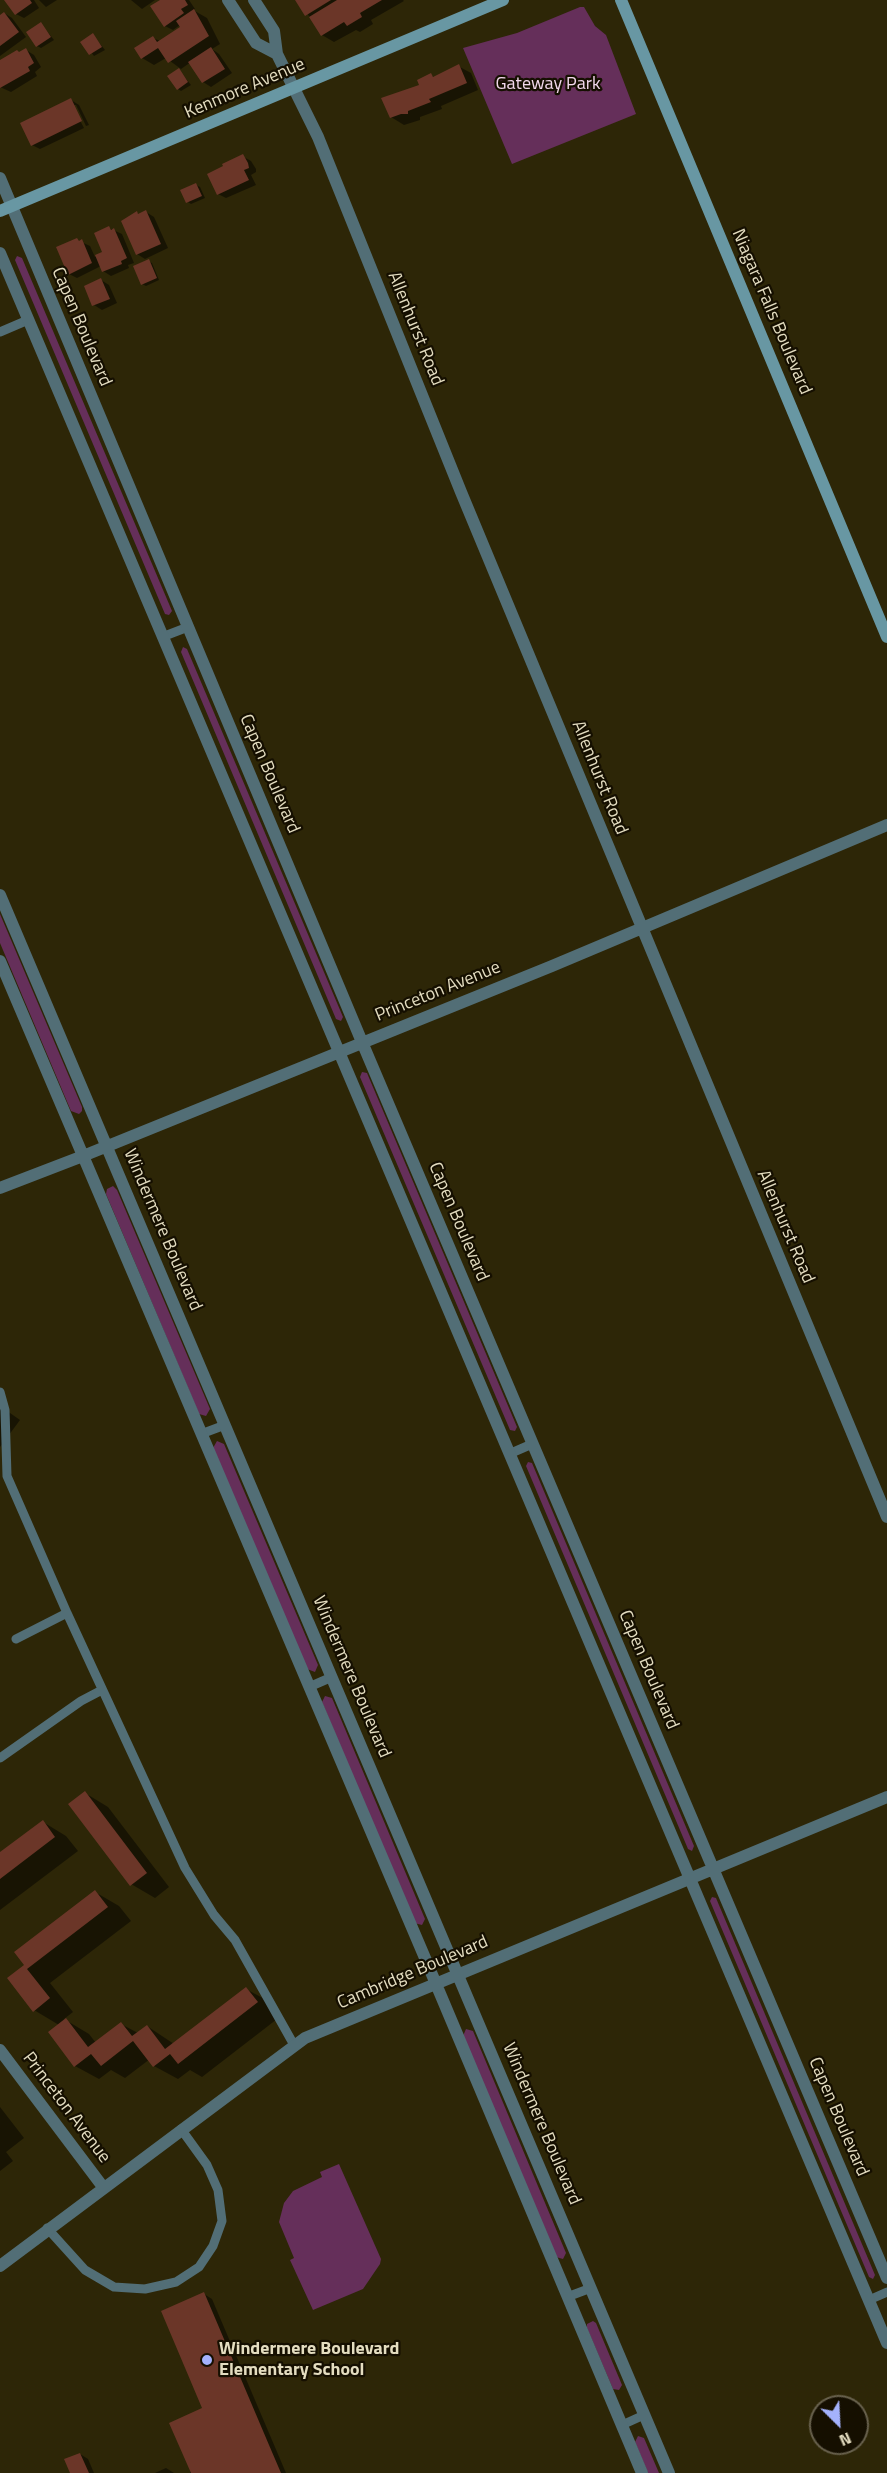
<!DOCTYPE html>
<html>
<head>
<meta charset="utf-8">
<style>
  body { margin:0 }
  #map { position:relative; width:887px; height:2473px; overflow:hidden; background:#2d2607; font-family:"Titillium Web",sans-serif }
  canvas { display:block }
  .north { position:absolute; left:809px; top:2395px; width:60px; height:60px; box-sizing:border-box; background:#150f00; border:2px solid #68614d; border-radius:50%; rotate:156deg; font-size:16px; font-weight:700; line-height:24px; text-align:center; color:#e4ddc0 }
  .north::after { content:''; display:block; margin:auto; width:21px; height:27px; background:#a4b2fc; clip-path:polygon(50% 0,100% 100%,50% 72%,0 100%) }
</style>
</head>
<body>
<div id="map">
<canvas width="887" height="2473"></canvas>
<div class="north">N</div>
</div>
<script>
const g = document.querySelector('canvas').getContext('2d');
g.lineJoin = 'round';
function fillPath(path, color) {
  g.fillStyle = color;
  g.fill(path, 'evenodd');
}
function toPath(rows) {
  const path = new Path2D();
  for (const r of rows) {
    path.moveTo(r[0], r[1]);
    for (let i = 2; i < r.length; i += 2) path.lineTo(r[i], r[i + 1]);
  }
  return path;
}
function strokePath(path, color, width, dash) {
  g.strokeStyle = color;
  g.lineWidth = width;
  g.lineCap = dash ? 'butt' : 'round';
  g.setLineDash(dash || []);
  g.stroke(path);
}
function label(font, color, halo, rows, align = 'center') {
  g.font = font + ' "Titillium Web",sans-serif';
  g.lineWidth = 4.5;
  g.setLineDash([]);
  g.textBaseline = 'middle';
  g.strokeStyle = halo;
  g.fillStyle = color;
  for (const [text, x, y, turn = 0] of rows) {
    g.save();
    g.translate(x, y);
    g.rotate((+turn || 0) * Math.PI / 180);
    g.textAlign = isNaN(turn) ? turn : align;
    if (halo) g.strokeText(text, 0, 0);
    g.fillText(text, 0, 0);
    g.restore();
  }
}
fillPath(toPath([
  [580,7,584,7,595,26,606,35,636,114,512,164,463,48,517,33],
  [17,256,22,258,172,611,169,615,165,614,15,260],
  [183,647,187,649,343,1017,341,1021,336,1019,181,652],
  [0,914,82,1107,82,1111,79,1114,71,1111,0,943],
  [362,1072,367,1073,517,1427,515,1431,510,1430,360,1077],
  [113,1186,117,1190,210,1409,206,1416,199,1414,106,1194,107,1189],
  [217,1441,224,1444,318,1665,315,1672,307,1669,213,1448],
  [528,1462,532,1463,694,1846,692,1851,688,1849,526,1466],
  [325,1696,332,1698,425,1919,422,1925,414,1923,322,1702],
  [712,1897,716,1898,875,2275,873,2279,869,2277,710,1901],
  [466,2029,473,2031,566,2253,563,2259,556,2257,463,2036],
  [339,2164,381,2259,380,2264,363,2289,313,2310,290,2260,294,2258,279,2222,284,2203,293,2191,322,2177,320,2172],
  [593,2321,596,2323,622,2385,619,2390,613,2389,587,2328,587,2324],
  [638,2436,644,2438,659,2473,648,2473,635,2442]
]), '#652f5a');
fillPath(toPath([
  [6,0,34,0,39,8,24,18,16,14],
  [39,0,57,0,46,7],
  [131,0,155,0,142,9],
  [163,0,189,0,195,9,193,10,207,18,220,44,212,49,219,54,232,73,211,87,203,82,191,62,181,69,166,58,154,65,142,58,153,38,160,41,182,28,180,25,173,30,165,26],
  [298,0,403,0,404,1,371,20,373,24,360,32,356,30,334,42,322,35],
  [4,13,12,18,26,37,0,56,0,17],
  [41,24,54,40,41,48,37,46],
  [93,35,105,50,94,56,83,42],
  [26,50,34,55,41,67,35,72,37,76,11,92,0,87,0,62],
  [458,66,471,73,478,90,441,106,442,109,420,117,420,120,404,125,391,117,431,75,435,78],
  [179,70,191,85,181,91,178,89],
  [71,100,79,105,89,125,86,126,76,105,72,105,84,128,40,149,32,145],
  [242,156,251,161,256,169,256,172,251,175,256,185,226,198,218,194],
  [196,185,200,187,205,198,191,204,188,202],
  [146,212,154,217,168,248,145,259,137,254,137,213,140,215],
  [109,228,122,234,134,263,128,265,129,268,111,276,103,271,101,266,77,278,69,274,77,240,90,246,95,257,104,253],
  [148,261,152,263,159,280,146,286,142,284],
  [101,280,109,285,117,303,102,310,94,305],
  [0,1406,20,1420,0,1447],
  [85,1793,108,1807,169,1887,155,1898,131,1884],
  [43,1822,66,1836,78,1851,0,1910,0,1854],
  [95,1892,119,1906,131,1921,50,1983,73,2012,64,2019,89,2034,96,2043,121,2024,138,2033,147,2026,174,2044,246,1989,270,2002,281,2016,202,2077,190,2070,178,2079,154,2066,150,2059,125,2078,111,2070,99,2079,75,2066,59,2025,34,2010,26,1965],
  [0,2107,24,2138,6,2152,13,2161,0,2171],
  [204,2294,212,2299,286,2473,190,2473,204,2409],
  [80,2454,88,2459,94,2473,72,2473],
  [166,2468,174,2473,155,2473]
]), '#0007');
fillPath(toPath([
  [4,0,30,0,32,3,15,15],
  [160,0,185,0,188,5,181,9,184,13,164,27,150,6],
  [295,0,331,0,305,16],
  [337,0,382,0,360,13,362,17,347,26,344,22,321,36,309,17],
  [194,9,209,36,168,63,158,48,141,59,134,48,153,36,157,42,180,27,176,21],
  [4,12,19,32,0,46,0,15],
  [41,22,51,37,36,47,26,32],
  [93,33,102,47,89,55,80,42],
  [211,47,225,69,202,83,188,62],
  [26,48,34,63,28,67,30,71,0,88,0,60,17,50,19,52],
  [459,64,467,83,429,99,431,102,408,111,408,114,401,114,390,118,381,98,419,85,417,80,431,73,433,77],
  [179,68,188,82,177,90,167,76],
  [71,98,82,121,31,146,20,123],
  [243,154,248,163,249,168,244,170,249,180,217,195,207,174,223,166,222,164],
  [196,183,202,196,186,203,180,190],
  [146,210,161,244,136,255,121,221,137,211,138,214],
  [109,226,111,230,114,228,127,258,121,261,122,264,102,272,95,255,102,252,94,233],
  [77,238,79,241,82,239,92,263,68,275,56,247],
  [149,259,157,278,141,285,133,266],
  [101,278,110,299,92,306,84,286],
  [85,1791,147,1873,130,1886,68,1804],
  [43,1820,55,1837,0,1879,0,1852],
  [95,1890,108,1907,27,1969,50,1998,33,2012,7,1978,24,1965,14,1952],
  [246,1987,258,2002,178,2064,170,2054,153,2067,133,2041,101,2066,91,2054,74,2067,48,2032,66,2018,88,2047,121,2022,132,2036,147,2025,165,2049],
  [204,2292,269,2445,281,2473,191,2473,169,2423,202,2408,161,2311],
  [80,2453,89,2473,70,2473,64,2459]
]), '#6b3628');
strokePath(toPath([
  [0,332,28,320],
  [162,637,188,627],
  [0,1392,5,1410,7,1476,67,1613,16,1639],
  [201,1434,225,1425],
  [509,1454,532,1444],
  [67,1613,185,1868,214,1915,235,1940,294,2045],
  [309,1687,332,1677],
  [0,1758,81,1701,102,1690],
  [47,2228,85,2270,114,2287,145,2289,176,2282,199,2267,213,2246,222,2221,218,2190,207,2165,181,2129],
  [567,2297,591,2288],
  [869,2300,887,2292],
  [622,2425,644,2415]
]), '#526e76', 9);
strokePath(toPath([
  [228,0,256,43,277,54],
  [254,0,274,31,277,54,318,137,461,492,887,1517],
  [0,178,362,1042,887,2278],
  [0,253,887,2343],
  [0,895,669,2473],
  [0,961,428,1965,642,2473],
  [0,1188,83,1156,552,966,887,825],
  [0,2050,103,2187],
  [0,2266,305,2038,887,1797]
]), '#526e76', 12);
strokePath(toPath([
  [621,0,887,637],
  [0,211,503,0]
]), '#6897a3', 12);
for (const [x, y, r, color] of [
  [207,2360,6,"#a4b2fc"]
]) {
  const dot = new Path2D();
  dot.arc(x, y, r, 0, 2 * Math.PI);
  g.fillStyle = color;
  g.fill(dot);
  strokePath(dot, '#150f00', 2);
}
label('18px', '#f3d9ec', '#150f00', [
  ["Gateway Park",548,85]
]);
label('18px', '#e4ddc0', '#150f00', [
  ["Kenmore Avenue",245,89,-23],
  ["Niagara Falls Boulevard",771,312,67],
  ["Capen Boulevard",81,327,67],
  ["Allenhurst Road",415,329,68],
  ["Capen Boulevard",269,774,67],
  ["Allenhurst Road",599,778,68],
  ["Princeton Avenue",438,992,-22],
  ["Capen Boulevard",458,1222,67],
  ["Allenhurst Road",785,1227,67],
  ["Windermere Boulevard",162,1230,67],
  ["Capen Boulevard",648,1670,67],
  ["Windermere Boulevard",351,1677,67],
  ["Cambridge Boulevard",413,1973,-23],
  ["Princeton Avenue",66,2108,53],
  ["Capen Boulevard",838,2117,67],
  ["Windermere Boulevard",541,2124,67]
]);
label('bold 18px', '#e4ddc0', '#150f00', [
  ["Windermere Boulevard",219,2350],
  ["Elementary School",219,2371]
], 'left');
</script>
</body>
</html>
